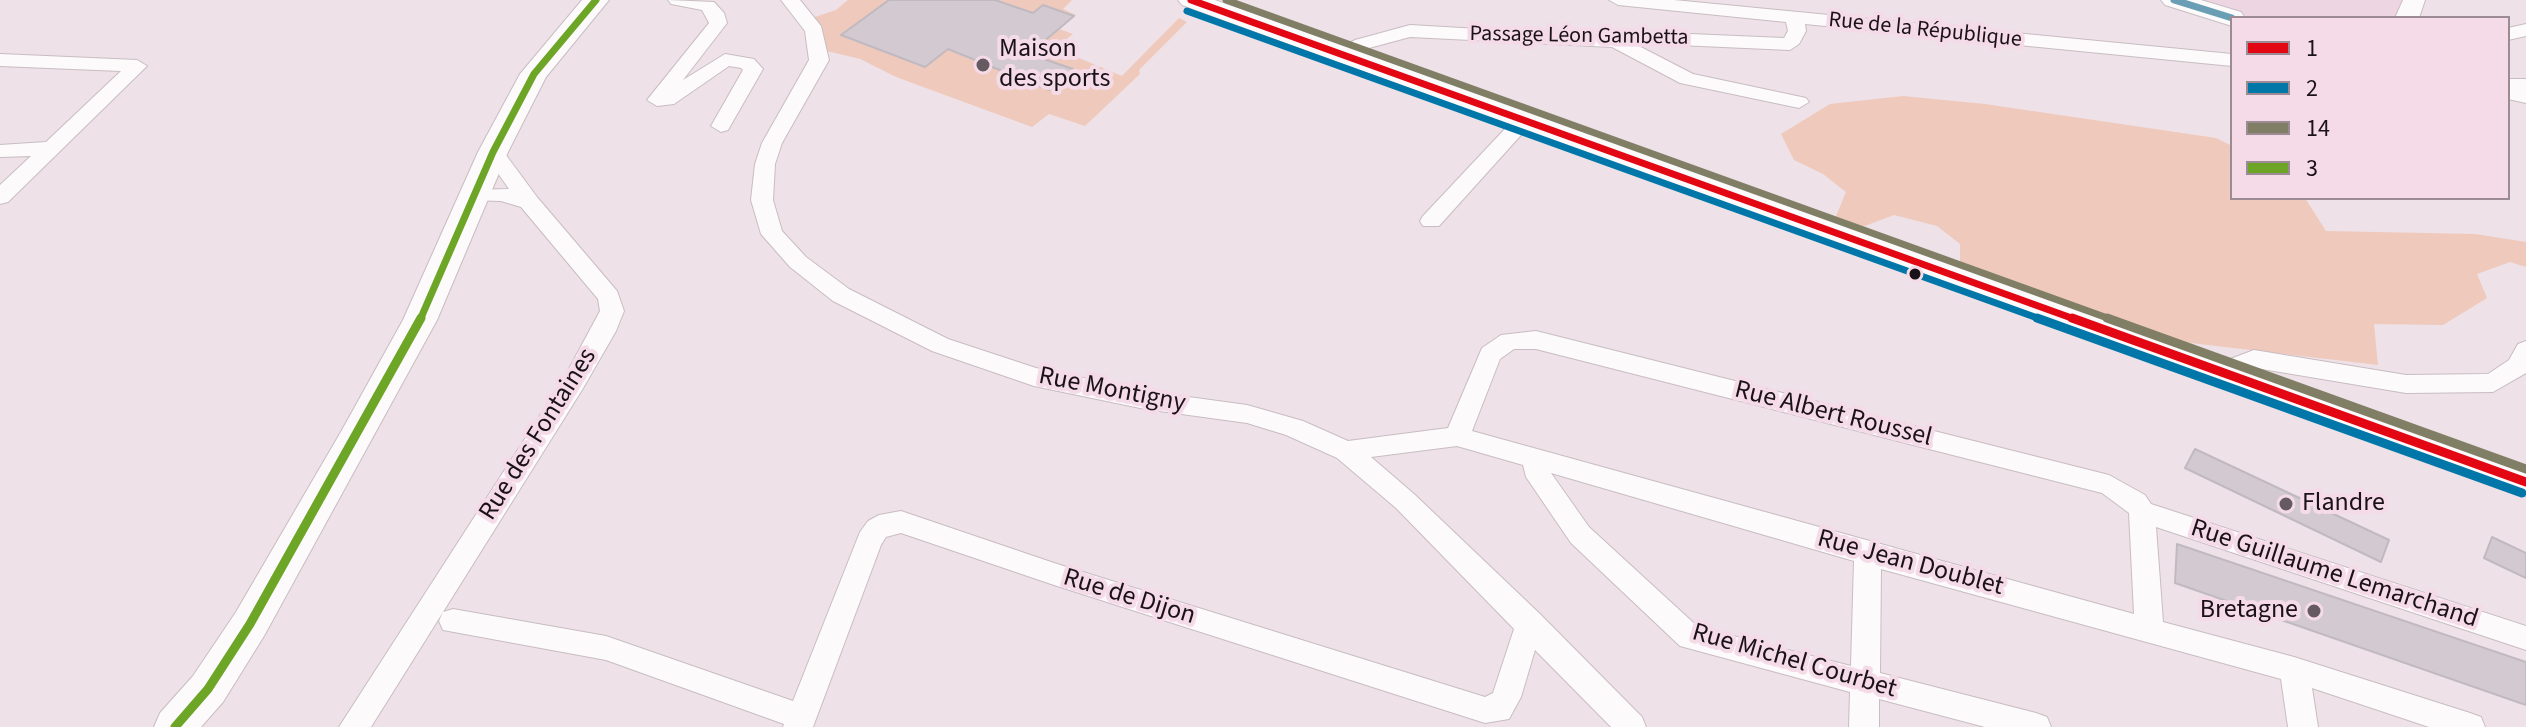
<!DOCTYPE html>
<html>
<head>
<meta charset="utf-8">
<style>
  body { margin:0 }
  #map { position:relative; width:2526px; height:727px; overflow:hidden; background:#eee1e7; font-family:"Source Sans 3",sans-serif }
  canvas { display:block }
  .legend { position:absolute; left:2230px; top:16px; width:280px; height:184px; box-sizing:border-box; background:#f4dbe7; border:2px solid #9d8b93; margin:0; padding:10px 14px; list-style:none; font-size:24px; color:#1a1216 }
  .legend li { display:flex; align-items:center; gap:16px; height:40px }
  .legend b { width:40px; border:2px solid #9d8b93 }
</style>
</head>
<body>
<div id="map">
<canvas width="2526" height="727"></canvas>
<ul class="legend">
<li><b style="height:10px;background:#e30613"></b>1</li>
<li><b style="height:10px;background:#0077a8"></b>2</li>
<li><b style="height:10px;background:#807f65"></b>14</li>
<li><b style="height:10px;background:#6da627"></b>3</li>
</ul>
</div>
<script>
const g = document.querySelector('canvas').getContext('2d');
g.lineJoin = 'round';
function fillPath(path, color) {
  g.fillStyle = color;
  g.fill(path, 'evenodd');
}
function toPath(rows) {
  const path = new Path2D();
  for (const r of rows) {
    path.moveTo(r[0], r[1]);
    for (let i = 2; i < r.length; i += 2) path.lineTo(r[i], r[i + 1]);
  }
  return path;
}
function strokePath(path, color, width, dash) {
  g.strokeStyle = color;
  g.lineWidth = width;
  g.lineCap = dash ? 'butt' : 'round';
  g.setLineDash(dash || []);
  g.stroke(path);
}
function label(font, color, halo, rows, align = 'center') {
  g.font = font + ' "Source Sans 3",sans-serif';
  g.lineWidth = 8;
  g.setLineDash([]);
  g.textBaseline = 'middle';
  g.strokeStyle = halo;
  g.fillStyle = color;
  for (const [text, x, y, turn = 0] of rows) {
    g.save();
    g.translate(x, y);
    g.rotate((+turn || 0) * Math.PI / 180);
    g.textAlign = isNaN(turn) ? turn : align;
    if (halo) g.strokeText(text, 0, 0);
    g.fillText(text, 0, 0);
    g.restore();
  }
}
fillPath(toPath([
  [2198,0,2405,0,2398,18,2254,18]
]), '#edd6e2');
fillPath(toPath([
  [848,0,1072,0,1063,9,1076,15,1059,29,1073,34,1055,48,1122,76,1179,18,1187,22,1139,70,1140,74,1085,126,1049,114,1032,127,896,77,860,59,827,51,821,30,812,18,836,10],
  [1903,96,1985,104,2216,138,2232,146,2232,198,2305,198,2326,231,2475,234,2526,242,2526,267,2510,262,2477,274,2487,298,2443,325,2374,324,2378,365,2174,341,1960,271,1960,244,1937,226,1894,215,1862,227,1834,221,1846,192,1823,174,1794,160,1781,134,1830,104]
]), '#efc9bc');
const building = toPath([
  [889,0,995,0,1033,13,1043,5,1074,16,1029,54,1073,69,1049,90,948,49,925,67,841,35,889,0],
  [2195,449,2389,540,2381,562,2185,468,2195,449],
  [2492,537,2526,553,2526,578,2484,558,2492,537],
  [2177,544,2526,662,2526,705,2175,583,2177,544]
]);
fillPath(building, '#d3cad1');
strokePath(building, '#c1b9c0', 2);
const minor = toPath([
  [668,0,714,2,724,13,727,23,683,80,725,54,754,59,763,69,728,130,721,132,711,126,743,70,741,68,729,66,674,104,657,106,647,100,709,23,702,10,671,4,668,0],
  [781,0,800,0,821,26,829,60,782,143,775,164,773,200,782,231,806,257,849,289,948,339,1036,368,1145,391,1247,405,1303,421,1348,441,1448,428,1482,348,1501,335,1536,331,2109,475,2145,495,2151,504,2526,626,2526,650,2156,527,2163,622,2294,657,2470,713,2481,717,2485,727,2429,727,2312,688,2318,727,2288,727,2281,679,1881,569,1880,673,2036,713,2047,717,2051,727,1985,727,1879,699,1879,727,1849,727,1850,692,1680,646,1571,543,1526,477,1523,465,1457,446,1371,457,1414,494,1540,614,1642,717,1646,727,1611,727,1535,650,1521,697,1509,719,1485,723,1054,585,901,533,886,537,881,545,813,727,783,727,784,724,606,660,443,630,439,621,443,612,453,609,606,636,793,701,860,532,868,521,879,515,901,511,1054,563,1485,697,1493,693,1514,629,1396,508,1337,458,1286,435,1247,423,1145,409,1034,386,932,351,833,301,790,267,761,234,751,200,755,164,762,143,809,60,805,31,781,0],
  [1514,349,1536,349,2102,493,2129,513,2134,614,1472,431,1500,359,1514,349],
  [1551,473,1854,561,1851,666,1698,627,1589,527,1551,473],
  [1609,0,1674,0,2232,54,2232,66,1805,24,1806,31,1799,44,1790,50,1633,43,1693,74,1806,98,1809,102,1799,108,1680,83,1612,47,1410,37,1369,48,1355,60,1348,62,1338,56,1344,46,1355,40,1410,25,1600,36,1620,31,1784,38,1788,31,1786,22,1618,5,1609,0],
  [2526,24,2526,36,2508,40,2508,28,2526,24],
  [0,54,137,60,147,66,8,202,0,204,0,185,31,156,0,157,0,145,46,142,121,71,0,66,0,54],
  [2508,87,2526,91,2526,103,2508,99,2508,87],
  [1524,114,1534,120,1531,124,1439,226,1423,226,1420,221,1423,216,1517,116,1524,114],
  [493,146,500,147,537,197,617,291,624,311,616,331,582,390,371,727,339,727,564,378,600,311,598,299,521,207,501,201,468,200,465,195,468,190,509,189,483,152,493,146],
  [2526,341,2526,373,2493,392,2406,393,2256,368,2245,372,2241,382,2232,385,2223,382,2220,376,2225,361,2254,350,2406,375,2488,374,2509,360,2518,344,2526,341]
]);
const tertiary = toPath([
  [2403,0,2425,0,2419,18,2395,18,2403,0]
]);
const secondary = toPath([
  [582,0,609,0,546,77,508,152,437,320,264,636,223,702,201,727,154,727,160,713,193,676,236,612,342,430,403,320,478,152,520,74,582,0],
  [1178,0,1215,0,2526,467,2526,496,1182,5,1178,0],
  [2161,0,2201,0,2241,12,2245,18,2232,18,2232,26,2165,5,2161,0],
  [2508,79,2526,79,2526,95,2508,95,2508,79]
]);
strokePath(minor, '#c8bdc2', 2);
strokePath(tertiary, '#c8bdc2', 2);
strokePath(secondary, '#c8bdc2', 2);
fillPath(minor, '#fcfafb');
fillPath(tertiary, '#fcfafb');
fillPath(secondary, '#fcfafb');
strokePath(toPath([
  [1191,0,2077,320]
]), '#e30613', 7);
strokePath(toPath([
  [2072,318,2526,482]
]), '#e30613', 9);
strokePath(toPath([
  [1187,11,2043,320]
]), '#0077a8', 7);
strokePath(toPath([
  [2037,318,2522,493]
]), '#0077a8', 9);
strokePath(toPath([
  [1226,0,2113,320]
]), '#807f65', 7);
strokePath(toPath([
  [2107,318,2526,469]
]), '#807f65', 9);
strokePath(toPath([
  [420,320,493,152,534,74,596,0]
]), '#6da627', 7);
strokePath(toPath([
  [175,727,208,689,250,624,421,318]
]), '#6da627', 9);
strokePath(toPath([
  [2174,0,2232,18]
]), '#6a9eb4', 7);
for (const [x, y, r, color] of [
  [983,65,8,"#645a5f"],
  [1915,274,7,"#1a1216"],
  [2286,504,8,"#645a5f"],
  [2314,611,8,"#645a5f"]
]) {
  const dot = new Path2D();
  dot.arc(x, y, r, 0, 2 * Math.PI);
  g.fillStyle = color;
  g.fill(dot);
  strokePath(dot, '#f4dbe7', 3);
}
label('22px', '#1a1216', '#f4dbe7', [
  ["Rue de la République",1925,31,6],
  ["Passage Léon Gambetta",1579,37,1]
]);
label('26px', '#1a1216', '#f4dbe7', [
  ["Maison",999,50],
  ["des sports",999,80],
  ["Flandre",2302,504],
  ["Bretagne",2298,611,"right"]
], 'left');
label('26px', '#1a1216', '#f4dbe7', [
  ["Rue Montigny",1112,391,11],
  ["Rue Albert Roussel",1833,415,14],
  ["Rue des Fontaines",539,435,-58],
  ["Rue Jean Doublet",1910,564,15],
  ["Rue Guillaume Lemarchand",2334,575,18],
  ["Rue de Dijon",1129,598,17],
  ["Rue Michel Courbet",1794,662,16]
]);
</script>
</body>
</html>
